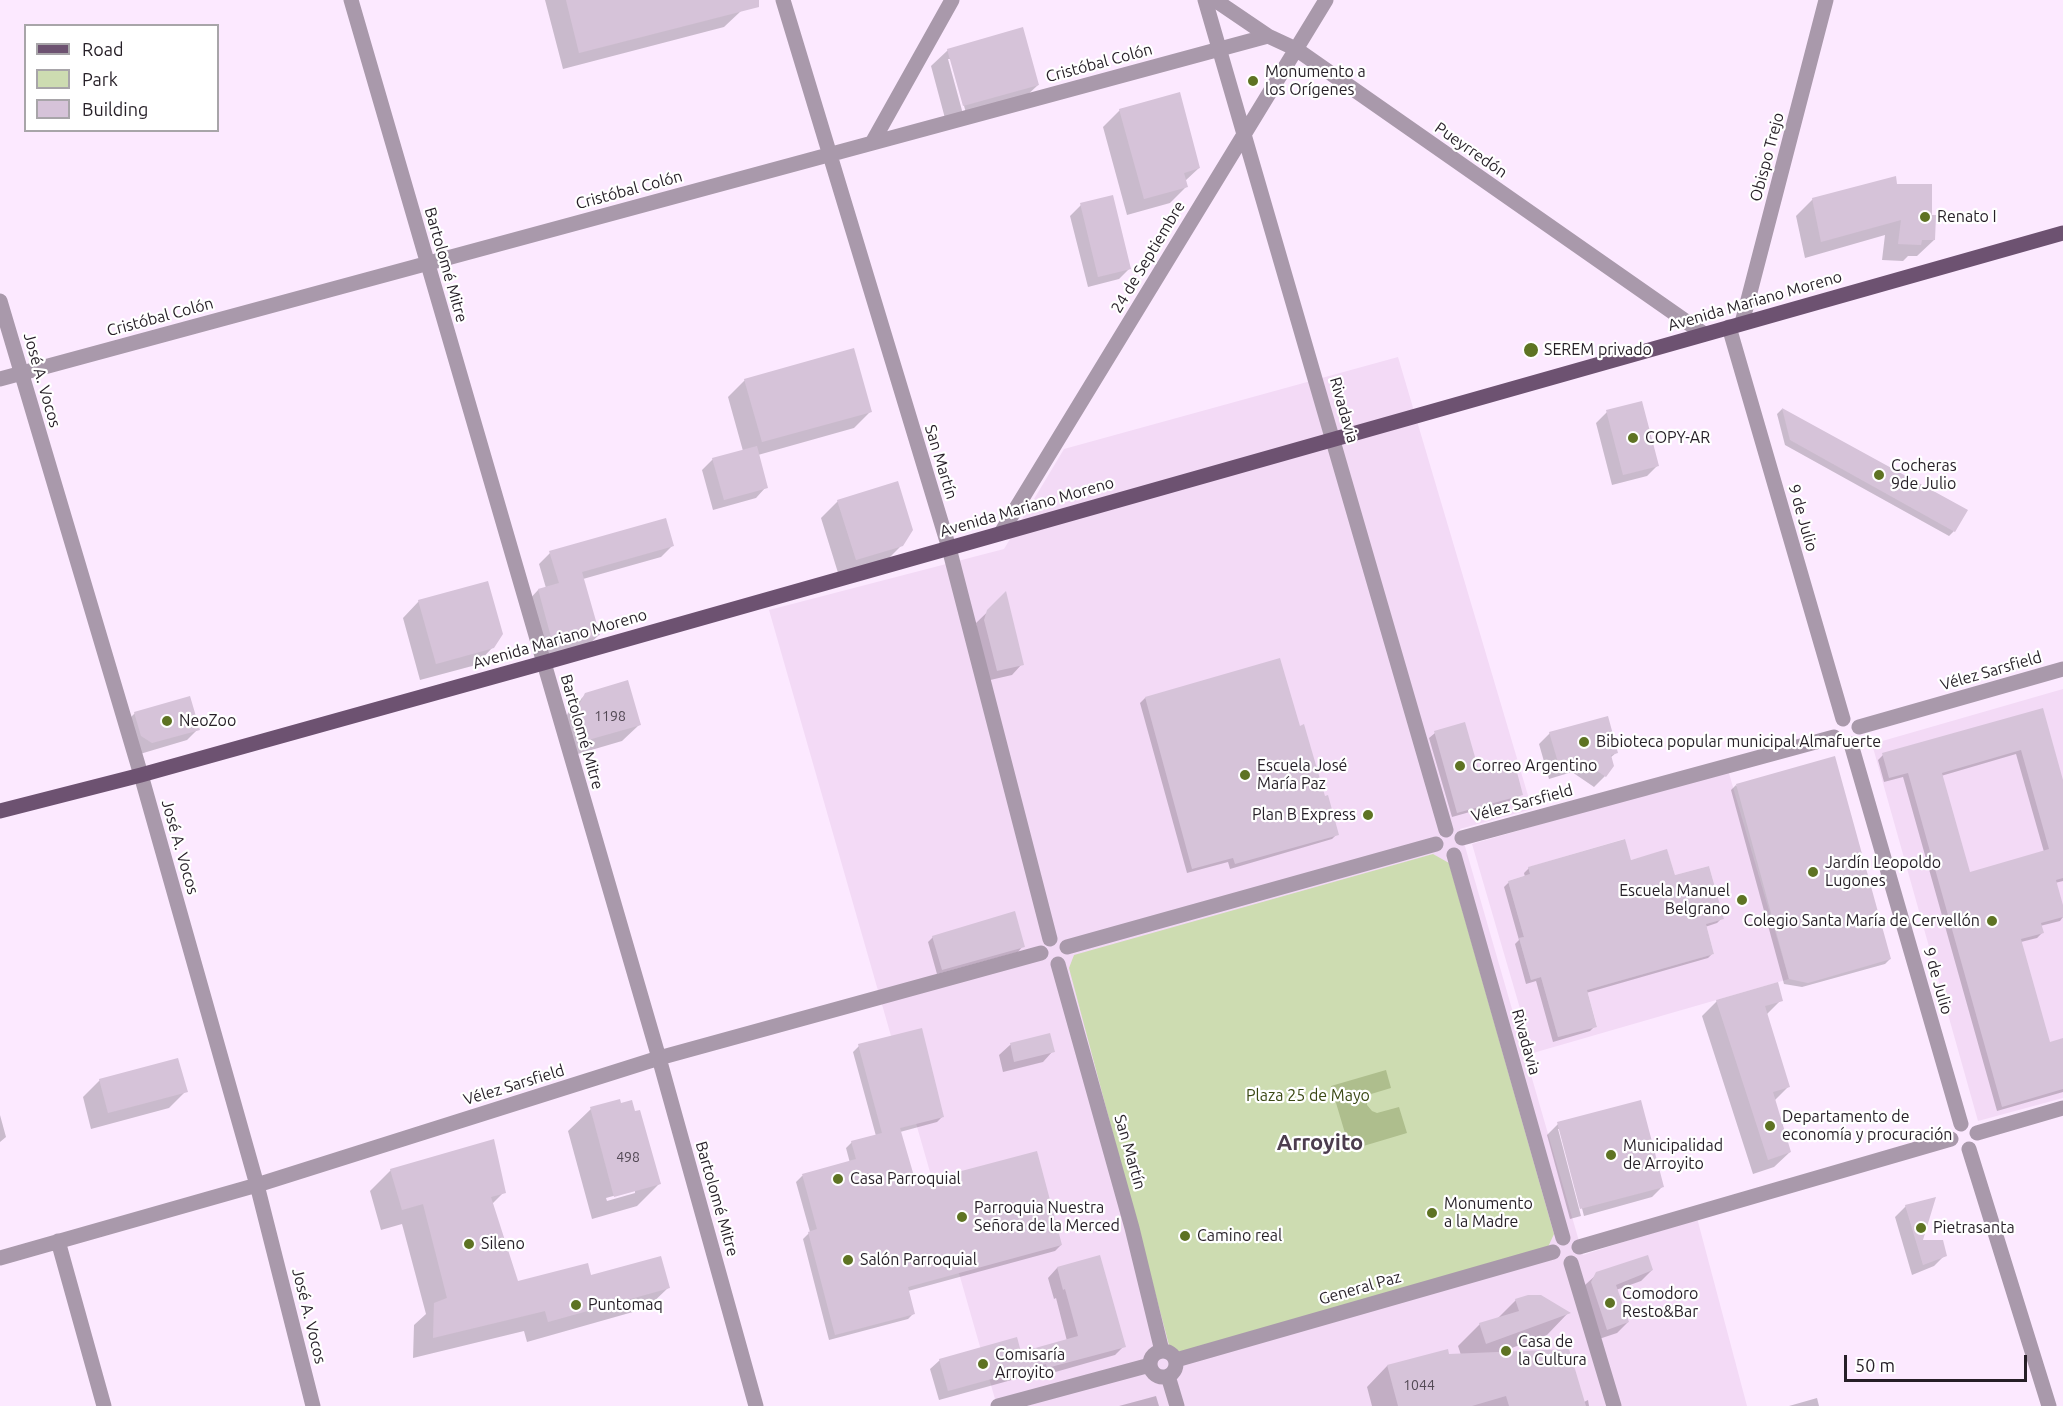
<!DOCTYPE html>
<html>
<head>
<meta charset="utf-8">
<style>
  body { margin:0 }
  #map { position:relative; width:2063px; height:1406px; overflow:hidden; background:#fce9ff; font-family:Ubuntu,sans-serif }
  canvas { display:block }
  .legend { position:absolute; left:24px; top:24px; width:195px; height:108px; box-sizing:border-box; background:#fff; border:2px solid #a8a5a9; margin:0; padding:8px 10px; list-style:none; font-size:18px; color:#261f27 }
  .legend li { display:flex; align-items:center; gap:12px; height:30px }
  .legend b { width:30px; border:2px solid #a8a5a9 }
  .scale { position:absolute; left:1844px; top:1355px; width:183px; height:27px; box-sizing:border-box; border:3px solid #261f27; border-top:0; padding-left:8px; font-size:18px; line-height:21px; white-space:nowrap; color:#261f27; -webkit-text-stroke:4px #fff; paint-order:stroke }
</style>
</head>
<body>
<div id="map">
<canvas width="2063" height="1406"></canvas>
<ul class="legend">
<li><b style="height:8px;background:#6d5271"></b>Road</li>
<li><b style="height:16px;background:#cddcb1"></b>Park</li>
<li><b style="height:16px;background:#d6c3d9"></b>Building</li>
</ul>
<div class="scale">50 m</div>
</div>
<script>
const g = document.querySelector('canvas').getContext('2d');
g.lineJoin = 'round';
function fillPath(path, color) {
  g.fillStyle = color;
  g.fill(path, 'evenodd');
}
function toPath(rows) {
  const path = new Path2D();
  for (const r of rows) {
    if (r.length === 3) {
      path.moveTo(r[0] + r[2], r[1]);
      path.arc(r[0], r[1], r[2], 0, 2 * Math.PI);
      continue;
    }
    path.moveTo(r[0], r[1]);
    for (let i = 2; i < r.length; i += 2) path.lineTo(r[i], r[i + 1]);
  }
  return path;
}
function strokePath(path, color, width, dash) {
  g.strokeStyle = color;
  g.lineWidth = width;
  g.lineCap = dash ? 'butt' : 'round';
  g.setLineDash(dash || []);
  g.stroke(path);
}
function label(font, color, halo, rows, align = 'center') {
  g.font = font + ' Ubuntu,sans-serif';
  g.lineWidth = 4.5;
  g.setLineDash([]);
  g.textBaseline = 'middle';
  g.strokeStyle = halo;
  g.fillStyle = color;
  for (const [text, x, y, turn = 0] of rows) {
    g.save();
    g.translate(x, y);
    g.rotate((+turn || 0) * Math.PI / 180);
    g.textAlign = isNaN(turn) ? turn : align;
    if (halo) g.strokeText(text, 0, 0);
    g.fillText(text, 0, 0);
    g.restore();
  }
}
fillPath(toPath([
  [1398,357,1532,809,1460,829,1583,1255,1697,1218,1747,1406,997,1406,769,610,1004,549,1064,449],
  [2063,689,2063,1098,1978,1121,1872,744],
  [1728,770,1789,979,1533,1053,1472,844],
  [1624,839,1631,860,1667,850,1675,875,1709,866,1724,919,1706,924,1714,954,1587,990,1597,1026,1558,1037,1541,977,1531,980,1519,938,1524,937,1508,881,1530,874,1529,867]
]), '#f3daf6');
fillPath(toPath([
  [1433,854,1449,863,1554,1234,1548,1247,1179,1353,1169,1345,1069,968,1074,955]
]), '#cddcb1');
fillPath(toPath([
  [1386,1070,1391,1088,1371,1094,1367,1100,1367,1105,1372,1111,1377,1113,1399,1107,1407,1133,1350,1150,1331,1086]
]), '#aebe8d');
fillPath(toPath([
  [545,0,738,0,741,11,724,27,563,69],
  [948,50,1038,85,1021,101,946,122,931,66],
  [948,59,951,59,966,113,963,114],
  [1120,110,1199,168,1185,181,1186,187,1170,203,1127,215,1103,127],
  [1895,185,1930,216,1934,240,1917,256,1908,256,1903,261,1882,260,1885,235,1805,258,1796,216,1813,199],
  [1081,205,1130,268,1119,279,1088,287,1070,216],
  [745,380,870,412,854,428,758,455,766,487,756,498,713,510,702,470,713,459,743,451,728,397],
  [1782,409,1966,511,1954,531,1949,536,1785,445,1777,414],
  [1607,412,1658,465,1647,476,1612,485,1596,423],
  [838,501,902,545,885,562,839,576,821,518],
  [672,546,661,557,583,579,599,635,587,646,543,658,527,602,538,590,546,588,539,564,550,553],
  [1006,594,1022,664,1012,675,986,681,976,623],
  [419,601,493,647,476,665,420,680,403,618],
  [586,694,639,725,622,741,571,756,562,725,569,711],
  [1145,698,1299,727,1337,834,1332,839,1230,869,1228,862,1187,873,1140,703],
  [2042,710,2063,785,2063,881,2055,883,2063,910,2063,917,2060,921,2040,926,2042,933,2037,938,2021,942,2049,1044,2063,1040,2063,1092,1997,1111,1903,777,1884,782,1878,760,1883,755],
  [2016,754,2044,852,1969,874,1941,776],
  [135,713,198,729,187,740,140,754,124,724],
  [1435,733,1478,773,1522,794,1516,799,1452,817,1429,738],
  [1550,733,1616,753,1610,758,1605,776,1594,787,1572,772,1549,779,1539,744],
  [1736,785,1890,959,1885,964,1802,987,1784,984,1731,790],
  [1629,862,1674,877,1722,918,1717,923,1705,927,1713,953,1708,958,1586,993,1595,1026,1590,1031,1553,1042,1536,981,1526,984,1515,944,1519,940,1504,887,1509,882,1525,877,1524,873,1529,868],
  [933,937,1023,946,1018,952,937,974,928,942],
  [1781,1000,1766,1015,1788,1087,1774,1101,1790,1152,1774,1167,1753,1174,1702,1016,1717,1001],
  [1049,1035,1053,1051,1043,1062,1003,1072,999,1055,1010,1045],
  [859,1046,943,1116,937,1122,900,1132,915,1185,1061,1245,1055,1251,908,1291,914,1313,908,1319,829,1340,803,1239,810,1232,796,1182,802,1176,850,1163,846,1148,852,1142,876,1136,853,1052],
  [100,1080,186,1091,169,1108,91,1129,83,1097],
  [591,1109,659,1184,637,1206,592,1219,568,1131],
  [635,1190,635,1193,607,1201,606,1198],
  [0,1115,6,1137,0,1142],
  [1558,1124,1663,1186,1652,1197,1584,1216,1561,1129,1558,1129,1581,1216,1570,1219,1547,1135],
  [391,1170,504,1192,492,1204,517,1283,590,1276,668,1288,647,1308,527,1342,524,1331,413,1358,414,1325,426,1314,402,1224,381,1230,370,1191],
  [1906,1206,1921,1242,1945,1255,1934,1266,1912,1275,1895,1217],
  [1099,1257,1124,1346,1115,1355,1038,1377,1037,1373,939,1400,930,1369,940,1360,1020,1353,1067,1341,1056,1298,1054,1299,1048,1278,1057,1268],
  [1652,1270,1641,1281,1616,1290,1628,1322,1617,1333,1596,1340,1581,1294,1585,1285,1597,1274],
  [1516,1300,1568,1313,1547,1335,1498,1353,1584,1402,1588,1400,1589,1406,1372,1406,1367,1387,1387,1366,1448,1355,1461,1355,1458,1346,1480,1324,1497,1319],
  [1156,1396,1159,1406,1119,1406],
  [1817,1398,1819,1406,1789,1406]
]), '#0003');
fillPath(toPath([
  [566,0,759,0,759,7,579,53],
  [1023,27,1039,85,963,106,947,49],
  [1180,92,1200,168,1184,173,1188,187,1144,199,1119,109],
  [1896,176,1897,184,1932,184,1932,215,1936,215,1935,240,1922,240,1921,245,1898,244,1901,220,1821,242,1812,198],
  [1113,195,1131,269,1098,277,1080,203],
  [854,348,872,412,762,442,744,379],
  [1642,401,1659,466,1623,475,1606,410],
  [1782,408,1968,510,1955,532,1790,440],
  [757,446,768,488,724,500,712,458],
  [898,481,913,530,903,546,856,560,837,500],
  [666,518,674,546,582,572,600,635,554,648,538,589,559,583,549,551],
  [488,581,503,634,494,648,436,664,418,600],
  [1006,591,1024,665,997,671,984,620,987,610],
  [1280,658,1300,726,1304,724,1325,796,1328,795,1339,835,1235,864,1233,858,1192,869,1145,697],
  [628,680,641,725,588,740,578,707,585,693],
  [190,696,200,730,152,743,141,736,134,712],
  [2043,708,2063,780,2063,878,2056,880,2063,905,2063,917,2041,923,2044,933,2021,939,2050,1042,2063,1038,2063,1089,2002,1107,1908,773,1889,778,1882,753],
  [2021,750,2049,849,1970,872,1942,773],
  [1608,716,1618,753,1611,755,1614,766,1606,777,1584,762,1560,769,1549,732],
  [1465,722,1479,771,1514,761,1523,795,1457,813,1434,731],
  [1835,756,1891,959,1808,983,1789,979,1736,784],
  [1625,839,1631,860,1667,849,1675,875,1709,866,1724,919,1706,924,1714,954,1587,990,1597,1027,1558,1037,1541,977,1531,980,1519,938,1524,937,1508,881,1530,874,1528,867],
  [1015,911,1025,947,942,970,932,936],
  [1778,982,1783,1001,1765,1006,1790,1087,1773,1092,1791,1152,1768,1160,1716,1000],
  [922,1028,944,1117,900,1128,916,1183,1037,1151,1062,1245,908,1287,915,1314,835,1335,808,1232,817,1229,802,1174,856,1159,851,1141,882,1133,858,1044],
  [1050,1033,1055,1052,1014,1062,1010,1043],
  [178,1058,188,1092,108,1113,99,1079],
  [620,1099,621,1103,632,1100,635,1111,640,1110,661,1184,614,1197,590,1107],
  [1641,1100,1664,1187,1580,1209,1557,1122],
  [494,1139,506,1193,491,1197,518,1281,588,1263,591,1275,661,1256,670,1288,548,1322,545,1311,433,1338,434,1303,447,1298,423,1204,402,1210,390,1169],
  [1936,1197,1923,1240,1943,1240,1947,1256,1923,1265,1905,1205],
  [1100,1255,1126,1347,1047,1368,1046,1364,948,1391,939,1359,1017,1337,1021,1352,1078,1336,1065,1289,1063,1290,1057,1267],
  [1648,1255,1653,1270,1616,1285,1629,1322,1607,1330,1591,1282,1596,1272],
  [1528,1295,1541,1295,1571,1313,1486,1344,1479,1323,1519,1311,1515,1299],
  [1448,1349,1449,1354,1569,1349,1586,1406,1509,1406,1506,1396,1472,1406,1398,1406,1387,1365]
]), '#d6c3d9');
strokePath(toPath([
  [351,0,659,1058,756,1406],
  [783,0,949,548,1050,939],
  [1205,0,1446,830],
  [1215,0,1268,36,1296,49,1704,334],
  [872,143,952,0],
  [0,301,141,775,257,1185,313,1406],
  [1742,323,1826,0],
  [1729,327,1843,719],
  [0,379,1268,36],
  [1001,533,1326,0],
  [1859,727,2063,669],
  [1851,744,1961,1124],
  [1462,838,1834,737],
  [1454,855,1563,1238],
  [1067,947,1436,844],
  [1058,964,1132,1228,1162,1351],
  [1977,1133,2063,1108],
  [1969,1149,2049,1406],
  [58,1241,104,1406],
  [1579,1247,1951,1139],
  [0,1258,257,1185,659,1058,1041,953],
  [1571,1263,1614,1406],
  [1163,1364,13],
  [1176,1360,1553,1252],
  [1168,1376,1177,1406],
  [998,1406,1150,1365]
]), '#a999ab', 15);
strokePath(toPath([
  [0,811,141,775,543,663,2063,233]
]), '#6d5271', 15);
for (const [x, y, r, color] of [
  [1253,81,6,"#5e7323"],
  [1925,217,6,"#5e7323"],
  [1531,350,8,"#5e7323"],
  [1633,438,6,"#5e7323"],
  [1879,475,6,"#5e7323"],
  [167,721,6,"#5e7323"],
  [1584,742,6,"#5e7323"],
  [1460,766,6,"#5e7323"],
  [1245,775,6,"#5e7323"],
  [1368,815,6,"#5e7323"],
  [1813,872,6,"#5e7323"],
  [1742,900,6,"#5e7323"],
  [1992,921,6,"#5e7323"],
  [1770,1126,6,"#5e7323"],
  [1611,1155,6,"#5e7323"],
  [838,1179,6,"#5e7323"],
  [1432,1213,6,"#5e7323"],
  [962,1217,6,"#5e7323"],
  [1921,1228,6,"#5e7323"],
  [1185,1236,6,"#5e7323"],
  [469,1244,6,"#5e7323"],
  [848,1260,6,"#5e7323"],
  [1610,1303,6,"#5e7323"],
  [576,1305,6,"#5e7323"],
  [1506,1351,6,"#5e7323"],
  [983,1364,6,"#5e7323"]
]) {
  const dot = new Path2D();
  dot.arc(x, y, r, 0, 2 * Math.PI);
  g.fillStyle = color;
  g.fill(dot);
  strokePath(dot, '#fff', 2);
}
label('14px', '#524854', null, [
  ["1198",610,716],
  ["498",628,1157],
  ["1044",1419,1385]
]);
label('16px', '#261f27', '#fff', [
  ["Cristóbal Colón",1099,63,-15],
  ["Pueyrredón",1471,150,35],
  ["Obispo Trejo",1767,157,-75],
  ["Cristóbal Colón",629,190,-15],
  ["24 de Septiembre",1148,257,-59],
  ["Bartolomé Mitre",446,265,74],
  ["Avenida Mariano Moreno",1755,301,-16],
  ["Cristóbal Colón",160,317,-15],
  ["José A. Vocos",42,380,74],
  ["Rivadavia",1344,410,74],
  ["San Martín",941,462,73],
  ["Avenida Mariano Moreno",1027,507,-16],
  ["9 de Julio",1803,518,74],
  ["Avenida Mariano Moreno",560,639,-16],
  ["Vélez Sarsfield",1991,671,-16],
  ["Bartolomé Mitre",582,732,74],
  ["Vélez Sarsfield",1522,803,-15],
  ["José A. Vocos",180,847,74],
  ["9 de Julio",1938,981,74],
  ["Rivadavia",1526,1042,74],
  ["Vélez Sarsfield",514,1085,-17],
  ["San Martín",1130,1152,74],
  ["Bartolomé Mitre",717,1199,74],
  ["General Paz",1360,1288,-16],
  ["José A. Vocos",309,1316,76]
]);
label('16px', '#261f27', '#fff', [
  ["Monumento a",1265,72],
  ["los Orígenes",1265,90],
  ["Renato I",1937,217],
  ["SEREM privado",1544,350],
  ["COPY-AR",1645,438],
  ["Cocheras",1891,466],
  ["9de Julio",1891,484],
  ["NeoZoo",179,721],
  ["Bibioteca popular municipal Almafuerte",1596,742],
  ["Escuela José",1257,766],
  ["María Paz",1257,784],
  ["Correo Argentino",1472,766],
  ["Plan B Express",1356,815,"right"],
  ["Jardín Leopoldo",1825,863],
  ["Lugones",1825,881],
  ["Escuela Manuel",1730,891,"right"],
  ["Belgrano",1730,909,"right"],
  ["Colegio Santa María de Cervellón",1980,921,"right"],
  ["Departamento de",1782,1117],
  ["economía y procuración",1782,1135],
  ["Municipalidad",1623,1146],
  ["de Arroyito",1623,1164],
  ["Casa Parroquial",850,1179],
  ["Monumento",1444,1204],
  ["a la Madre",1444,1222],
  ["Parroquia Nuestra",974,1208],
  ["Señora de la Merced",974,1226],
  ["Pietrasanta",1933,1228],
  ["Camino real",1197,1236],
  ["Sileno",481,1244],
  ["Salón Parroquial",860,1260],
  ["Comodoro",1622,1294],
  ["Resto&Bar",1622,1312],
  ["Puntomaq",588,1305],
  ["Casa de",1518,1342],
  ["la Cultura",1518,1360],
  ["Comisaría",995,1355],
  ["Arroyito",995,1373]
], 'left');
label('16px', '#3a4813', '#fff', [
  ["Plaza 25 de Mayo",1308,1096]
]);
label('bold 22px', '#4c3d4e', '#fff', [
  ["Arroyito",1320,1143]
]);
</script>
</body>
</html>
